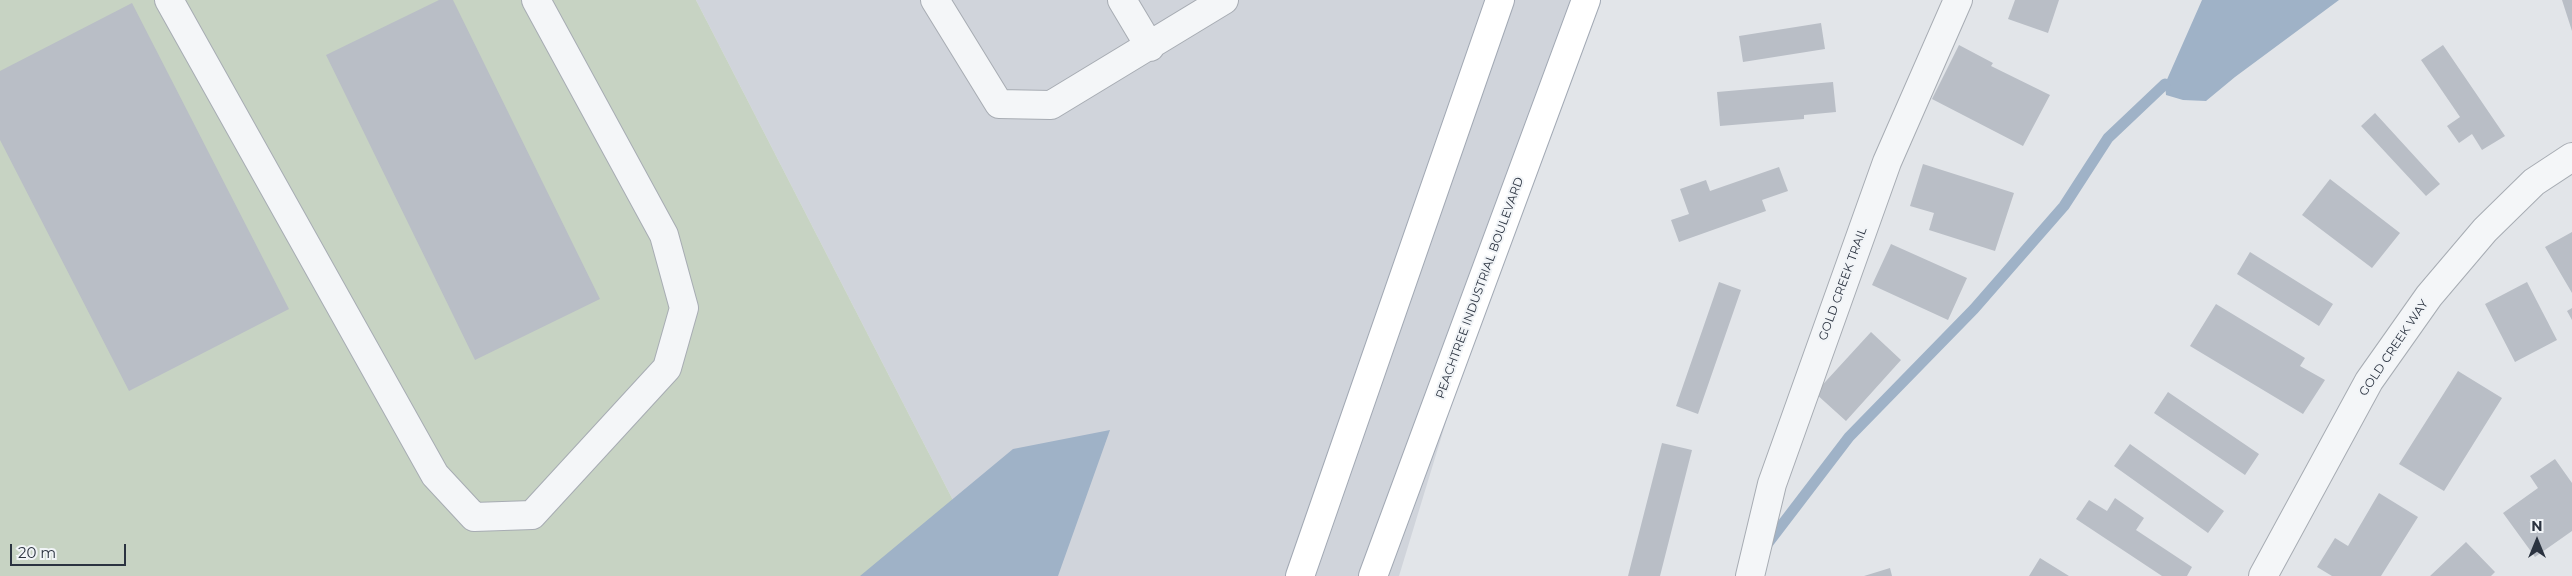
<!DOCTYPE html>
<html>
<head>
<meta charset="utf-8">
<style>
  body { margin:0 }
  #map { position:relative; width:2572px; height:576px; overflow:hidden; background:#e2e5e9; font-family:Montserrat,sans-serif }
  canvas { display:block }
  .north { position:absolute; left:2512px; top:516px; width:50px; height:50px; -webkit-text-stroke:4px #f1f4f7; paint-order:stroke; rotate:0deg; font-size:14px; font-weight:700; line-height:20px; text-align:center; color:#2b3340 }
  .north::after { content:''; display:block; margin:auto; width:18px; height:22px; background:#2b3340; clip-path:polygon(50% 0,100% 100%,50% 72%,0 100%) }
  .scale { position:absolute; left:10px; top:544px; width:116px; height:22px; box-sizing:border-box; border:2px solid #2b3340; border-top:0; padding-left:6px; font-size:15px; line-height:18px; white-space:nowrap; color:#2b3340; -webkit-text-stroke:4px #f1f4f7; paint-order:stroke }
</style>
</head>
<body>
<div id="map">
<canvas width="2572" height="576"></canvas>
<div class="north">N</div>
<div class="scale">20 m</div>
</div>
<script>
const g = document.querySelector('canvas').getContext('2d');
g.lineJoin = 'round';
function fillPath(path, color) {
  g.fillStyle = color;
  g.fill(path, 'evenodd');
}
function toPath(rows) {
  const path = new Path2D();
  for (const r of rows) {
    path.moveTo(r[0], r[1]);
    for (let i = 2; i < r.length; i += 2) path.lineTo(r[i], r[i + 1]);
  }
  return path;
}
function strokePath(path, color, width, dash) {
  g.strokeStyle = color;
  g.lineWidth = width;
  g.lineCap = dash ? 'butt' : 'round';
  g.setLineDash(dash || []);
  g.stroke(path);
}
function label(font, color, halo, rows, align = 'center') {
  g.font = font + ' Montserrat,sans-serif';
  g.lineWidth = 4;
  g.setLineDash([]);
  g.textBaseline = 'middle';
  g.strokeStyle = halo;
  g.fillStyle = color;
  for (const [text, x, y, turn = 0] of rows) {
    g.save();
    g.translate(x, y);
    g.rotate((+turn || 0) * Math.PI / 180);
    g.textAlign = isNaN(turn) ? turn : align;
    if (halo) g.strokeText(text, 0, 0);
    g.fillText(text, 0, 0);
    g.restore();
  }
}
fillPath(toPath([
  [696,0,1591,0,1545,97,1399,576,992,576]
]), '#d0d4db');
fillPath(toPath([
  [0,0,696,0,992,576,0,576]
]), '#c7d3c3');
fillPath(toPath([
  [2202,0,2339,0,2235,77,2206,101,2183,100,2166,95,2165,84],
  [1110,430,1058,576,860,576,1013,449]
]), '#9fb2c7');
strokePath(toPath([
  [1765,547,1849,437,1974,309,2064,206,2108,138,2165,84]
]), '#9fb2c7', 11);
fillPath(toPath([
  [439,0,453,0,600,299,475,360,326,55],
  [2015,0,2059,0,2048,33,2008,19],
  [2562,0,2572,0,2572,31],
  [132,3,289,309,129,391,0,140,0,71],
  [1821,23,1825,49,1743,62,1739,36],
  [1959,45,1993,63,1991,66,2050,95,2023,146,1932,99],
  [2443,45,2505,136,2482,150,2472,134,2459,143,2447,126,2460,117,2421,60],
  [1833,82,1836,112,1804,115,1804,119,1720,126,1717,92],
  [2375,113,2440,184,2426,196,2361,126],
  [1923,164,2014,193,1995,251,1929,230,1934,213,1910,206],
  [1779,167,1788,191,1762,200,1766,211,1679,242,1671,220,1689,214,1680,189,1706,180,1710,191],
  [2330,179,2400,233,2372,268,2302,215],
  [2572,232,2572,293,2545,247],
  [1891,244,1967,278,1948,320,1872,285],
  [2250,252,2333,304,2319,326,2237,274],
  [1719,282,1741,290,1698,414,1676,406],
  [2527,282,2557,340,2515,362,2485,304],
  [2216,304,2305,358,2300,366,2325,380,2303,414,2190,346],
  [2572,308,2572,320,2567,311],
  [1871,332,1901,360,1846,421,1815,393],
  [2458,371,2502,398,2444,491,2399,464],
  [2168,392,2259,454,2245,475,2154,413],
  [1662,443,1692,450,1660,576,1628,576],
  [2130,444,2224,511,2208,533,2114,466],
  [2555,459,2572,483,2572,531,2535,557,2503,513,2538,488,2530,476],
  [2379,493,2418,517,2381,576,2332,576,2317,567,2335,538,2348,546],
  [2115,498,2144,518,2136,530,2192,567,2187,576,2162,576,2076,519,2089,500,2107,511],
  [2466,542,2495,572,2491,576,2430,576],
  [2040,558,2069,576,2029,576],
  [1890,568,1892,576,1864,576]
]), '#b9bec6');
const minor = toPath([
  [169,0,435,475,474,517,532,515,667,368,684,308,664,235,536,0],
  [935,0,999,104,1051,105,1224,0],
  [1122,0,1150,47],
  [1750,576,1772,484,1887,162,1958,0],
  [2263,576,2369,381,2429,296,2485,230,2534,182,2572,157]
]);
const primary = toPath([
  [1300,576,1500,0],
  [1373,576,1586,0]
]);
strokePath(minor, '#a7acb3', 30);
strokePath(primary, '#a2a9b4', 30);
strokePath(minor, '#f4f6f8', 28);
strokePath(primary, '#fff', 28);
label('12px', '#2b3340', '#f1f4f7', [
  ["GOLD CREEK TRAIL",1843,284,-70],
  ["PEACHTREE INDUSTRIAL BOULEVARD",1480,288,-70],
  ["GOLD CREEK WAY",2394,348,-56]
]);
</script>
</body>
</html>
